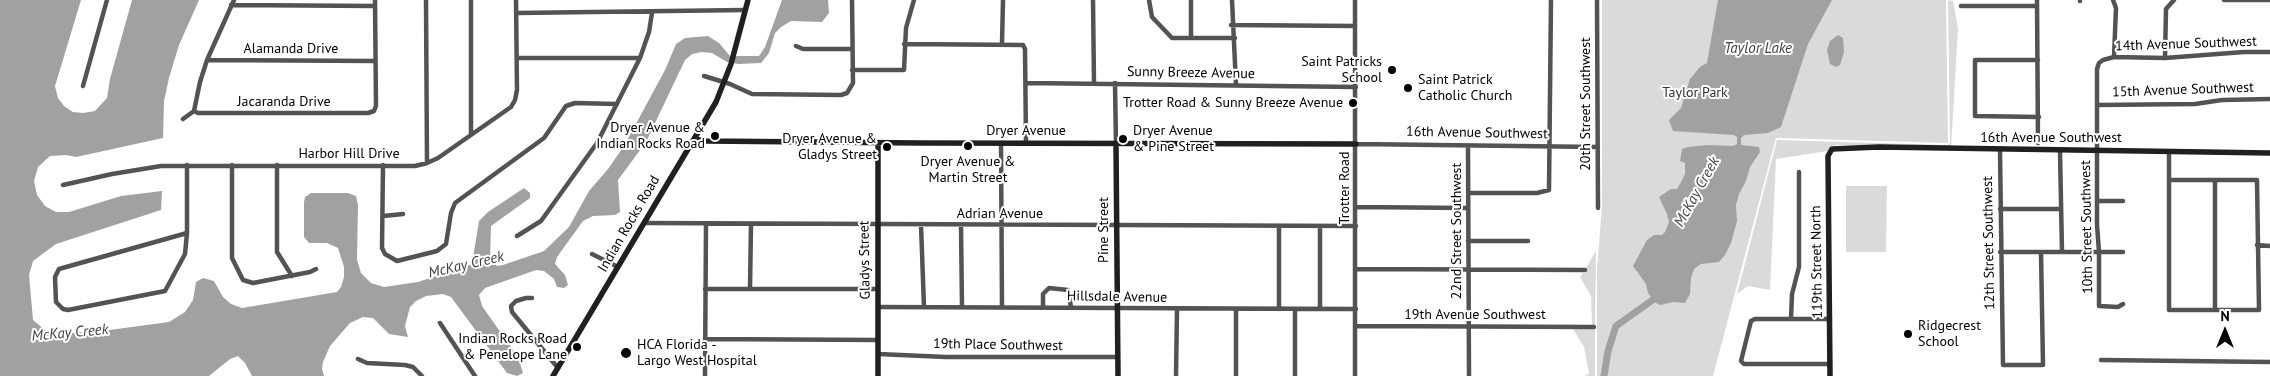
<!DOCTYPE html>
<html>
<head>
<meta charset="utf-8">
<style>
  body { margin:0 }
  #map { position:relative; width:2270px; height:376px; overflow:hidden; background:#fff; font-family:"PT Sans",sans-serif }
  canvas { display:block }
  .north { position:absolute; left:2200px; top:306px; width:50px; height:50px; -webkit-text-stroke:4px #fff; paint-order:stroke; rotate:0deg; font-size:14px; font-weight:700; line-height:20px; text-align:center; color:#000 }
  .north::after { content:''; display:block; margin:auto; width:18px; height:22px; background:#000; clip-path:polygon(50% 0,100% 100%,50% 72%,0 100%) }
</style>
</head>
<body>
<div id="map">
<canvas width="2270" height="376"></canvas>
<div class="north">N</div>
</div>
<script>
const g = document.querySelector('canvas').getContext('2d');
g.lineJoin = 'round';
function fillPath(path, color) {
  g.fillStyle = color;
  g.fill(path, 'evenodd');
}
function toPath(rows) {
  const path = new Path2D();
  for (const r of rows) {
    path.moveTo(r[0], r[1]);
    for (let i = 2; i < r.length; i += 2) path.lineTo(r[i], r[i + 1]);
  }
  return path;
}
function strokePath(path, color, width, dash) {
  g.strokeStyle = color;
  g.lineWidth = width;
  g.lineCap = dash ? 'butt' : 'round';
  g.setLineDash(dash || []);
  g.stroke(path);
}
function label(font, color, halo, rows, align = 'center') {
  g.font = font + ' "PT Sans",sans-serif';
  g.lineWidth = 4;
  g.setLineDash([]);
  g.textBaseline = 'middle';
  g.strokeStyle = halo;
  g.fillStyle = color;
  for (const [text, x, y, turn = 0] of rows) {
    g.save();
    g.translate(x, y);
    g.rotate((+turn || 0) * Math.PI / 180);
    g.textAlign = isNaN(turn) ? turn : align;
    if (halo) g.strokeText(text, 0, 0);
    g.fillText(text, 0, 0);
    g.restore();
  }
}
fillPath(toPath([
  [1602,0,1946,0,1948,143,1776,138,1713,376,1597,376,1597,270,1602,206],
  [1948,0,1953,1,1958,29,1951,147,1838,145,1832,146,1828,151,1776,159,1770,290,1748,286,1737,294,1777,140,1948,145,1950,143],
  [1846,186,1887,186,1886,252,1846,252],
  [1596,251,1595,325,1592,325,1591,296,1580,277,1583,273,1587,272,1586,268],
  [1573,329,1595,329,1595,376,1585,376,1589,373,1584,347]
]), '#dadada');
fillPath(toPath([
  [0,0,81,0,55,86,58,98,64,106,73,112,83,113,95,111,107,98,110,79,132,0,199,0,179,45,169,78,164,101,163,138,76,157,66,155,50,156,38,167,34,181,37,195,45,206,56,212,69,212,121,196,162,191,161,210,56,244,33,261,29,275,33,320,45,330,69,333,102,331,169,322,185,312,193,300,196,282,203,278,214,281,223,297,231,304,242,308,337,292,341,287,344,277,344,267,338,248,327,243,309,243,304,237,304,202,305,197,311,193,348,193,356,196,358,205,357,260,361,273,371,283,384,287,418,282,472,264,479,221,488,212,524,188,530,193,530,198,491,226,490,259,497,266,503,265,544,251,569,227,589,191,608,169,624,146,665,70,676,44,685,38,708,36,719,43,730,56,759,56,765,47,782,0,828,0,829,13,822,22,791,21,781,27,775,33,769,53,761,63,738,64,727,62,712,53,702,52,692,54,685,60,646,142,618,180,620,212,615,215,593,216,583,221,557,257,555,264,565,275,568,285,564,288,557,287,554,279,544,271,536,270,485,288,479,295,482,306,518,357,523,373,517,376,507,373,451,297,443,294,426,296,416,301,410,307,405,326,408,337,389,334,373,318,363,317,350,323,330,346,323,362,322,369,324,376,252,376,245,363,238,356,230,359,209,376,0,376],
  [1718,0,1832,0,1808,44,1781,127,1768,133,1744,135,1741,138,1741,145,1759,147,1760,152,1750,167,1746,181,1739,194,1736,205,1737,221,1731,243,1725,255,1719,262,1701,264,1694,269,1691,278,1690,294,1685,303,1673,302,1660,305,1656,303,1648,293,1646,284,1633,266,1647,240,1654,235,1662,235,1665,232,1669,222,1667,214,1659,197,1671,189,1677,189,1680,184,1685,174,1685,163,1680,161,1682,149,1688,147,1708,145,1733,146,1737,144,1737,137,1734,135,1673,131,1669,120,1681,108,1690,79,1700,67,1707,63],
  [1838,35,1843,38,1844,52,1840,65,1836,67,1830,64,1827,50,1830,41]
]), '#a1a1a1');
strokePath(toPath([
  [1604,376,1608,351,1616,326,1654,299,1658,291]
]), '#a1a1a1', 7);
strokePath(toPath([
  [426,0,427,163],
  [471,0,471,134],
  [1093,0,1094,83],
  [1149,0,1152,17,1172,38,1235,38],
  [1191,0,1191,38],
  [1232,0,1236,85],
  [1355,0,1355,376],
  [1597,0,1598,208],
  [2037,0,2038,143],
  [2113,0,2116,8,2114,57],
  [2224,0,2270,0],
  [2080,1,2080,0],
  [231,5,375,6],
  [1961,6,2037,6],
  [517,13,745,10],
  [1231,25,1355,26],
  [904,44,1023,45,1025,49,1026,143],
  [1002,44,1003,0],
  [796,46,803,49,852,49],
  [517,58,640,58],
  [2165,58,2166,9,2174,0],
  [207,60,375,61],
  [2038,60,1975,60,1975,116,2039,117],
  [852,70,904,70,906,28,914,0],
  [704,76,730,84,752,94,841,95,847,93,853,83,852,0],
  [1026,83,1356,87],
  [1115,83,1116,144],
  [83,86,107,0],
  [2097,105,2195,104,2222,100,2270,99],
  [194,111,198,113,368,113,374,111,376,106,375,0],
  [183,119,194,111,200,82,207,60,234,0],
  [1001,143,1002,307],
  [1356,144,1598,147],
  [1468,146,1469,376],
  [2000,150,2003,365,2043,365,2041,252],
  [2060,151,2062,252],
  [2169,152,2169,310,2259,310,2257,180,2170,180],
  [187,165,187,233],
  [232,165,232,258,243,280,253,283,310,272,316,269],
  [277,165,277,252,292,276],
  [383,165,382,248,385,254,397,261,437,251,446,244,451,213,455,203,544,138,566,106,575,103,617,104],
  [63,185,112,174,161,166,415,166,427,163,438,158,511,107,515,100,517,90,516,0],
  [1468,193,1537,193,1549,190,1551,0],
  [2097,201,2123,201],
  [1356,207,1468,208],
  [2000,209,2060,209],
  [383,216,403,214],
  [645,223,1356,226],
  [921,225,924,307],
  [961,225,962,307],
  [187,233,185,254,165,291,68,310,63,309,56,302,55,277,59,269,187,233],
  [517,236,541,221,597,143,640,58,649,32,652,13],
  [1468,241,1528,241],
  [2257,245,2270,246],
  [2000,252,2123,252],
  [592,254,618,267],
  [1356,269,1585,270],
  [705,289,878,289],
  [750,289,751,224],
  [532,298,526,298,516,301,511,306,512,312,558,368],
  [2123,304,2118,307,2099,306,2099,252,2097,225,2097,69,2099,63,2103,60,2114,57,2165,58,2244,52,2270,52],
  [878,307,1356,309],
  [1043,307,1043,294,1049,288,1068,290,1071,307],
  [1236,309,1236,376],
  [1279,309,1279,227],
  [1295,309,1295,376],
  [1320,309,1320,227],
  [2215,309,2215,181],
  [1791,319,1792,294,1799,267,1799,172],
  [440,323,475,376],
  [1356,326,1594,327],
  [705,339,877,340],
  [878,354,946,357,1117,357],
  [358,359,367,363,405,365,413,367,422,376],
  [2101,360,2270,362],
  [1830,364,1744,364,1741,361,1751,321,1755,319,1830,319],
  [705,376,706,224],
  [1176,376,1177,309]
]), '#535353', 4.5);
strokePath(toPath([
  [695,139,705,141,920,143,1356,144],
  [878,143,878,376],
  [1116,144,1118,376],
  [553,376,716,102,731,64,748,0],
  [1830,376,1828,156,1832,149,1879,147,2270,153]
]), '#202020', 5.5);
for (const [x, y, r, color] of [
  [1392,70,5,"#000"],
  [1408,88,5,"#000"],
  [1353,103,5,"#000"],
  [715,136,5,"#000"],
  [1123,139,5,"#000"],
  [968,146,5,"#000"],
  [887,147,5,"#000"],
  [1908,334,5,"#000"],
  [577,347,5,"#000"],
  [626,353,6,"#000"]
]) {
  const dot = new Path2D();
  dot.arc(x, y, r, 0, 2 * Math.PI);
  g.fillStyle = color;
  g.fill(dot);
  strokePath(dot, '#fff', 2);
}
label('14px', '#000', '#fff', [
  ["14th Avenue Southwest",2186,44,-2],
  ["Alamanda Drive",291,49],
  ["Sunny Breeze Avenue",1191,73,1],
  ["15th Avenue Southwest",2183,90,-2],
  ["Jacaranda Drive",284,102],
  ["20th Street Southwest",1586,104,-90],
  ["Dryer Avenue",1026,131],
  ["16th Avenue Southwest",1477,133,1],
  ["16th Avenue Southwest",2051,138],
  ["Harbor Hill Drive",349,154],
  ["Trotter Road",1345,188,-90],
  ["Adrian Avenue",1000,214],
  ["Indian Rocks Road",629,224,-60],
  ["10th Street Southwest",2087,227,-91],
  ["Pine Street",1104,230,-90],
  ["22nd Street Southwest",1457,231,-90],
  ["12th Street Southwest",1989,243,-91],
  ["Gladys Street",865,260,-91],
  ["119th Street North",1817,262,-91],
  ["Hillsdale Avenue",1117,297,1],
  ["19th Avenue Southwest",1475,315],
  ["19th Place Southwest",998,345,1]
]);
label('14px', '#000', '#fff', [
  ["Saint Patricks",1382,62],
  ["School",1382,78],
  ["Saint Patrick",1418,80,"left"],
  ["Catholic Church",1418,96,"left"],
  ["Trotter Road & Sunny Breeze Avenue",1343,103],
  ["Dryer Avenue &",705,128],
  ["Indian Rocks Road",705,144],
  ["Dryer Avenue",1133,131,"left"],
  ["& Pine Street",1133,147,"left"],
  ["Dryer Avenue &",877,139],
  ["Gladys Street",877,155],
  ["Dryer Avenue &",968,162,"center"],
  ["Martin Street",968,178,"center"],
  ["Ridgecrest",1918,326,"left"],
  ["School",1918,342,"left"],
  ["Indian Rocks Road",567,339],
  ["& Penelope Lane",567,355],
  ["HCA Florida -",637,345,"left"],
  ["Largo West Hospital",637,361,"left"]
], 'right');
label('14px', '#313131', '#fff', [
  ["Taylor Park",1695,93]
]);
label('italic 15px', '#424242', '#fff', [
  ["Taylor Lake",1758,49],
  ["McKay Creek",1697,192,-61],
  ["McKay Creek",466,265,-13],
  ["McKay Creek",70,333,-5]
]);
</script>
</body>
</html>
